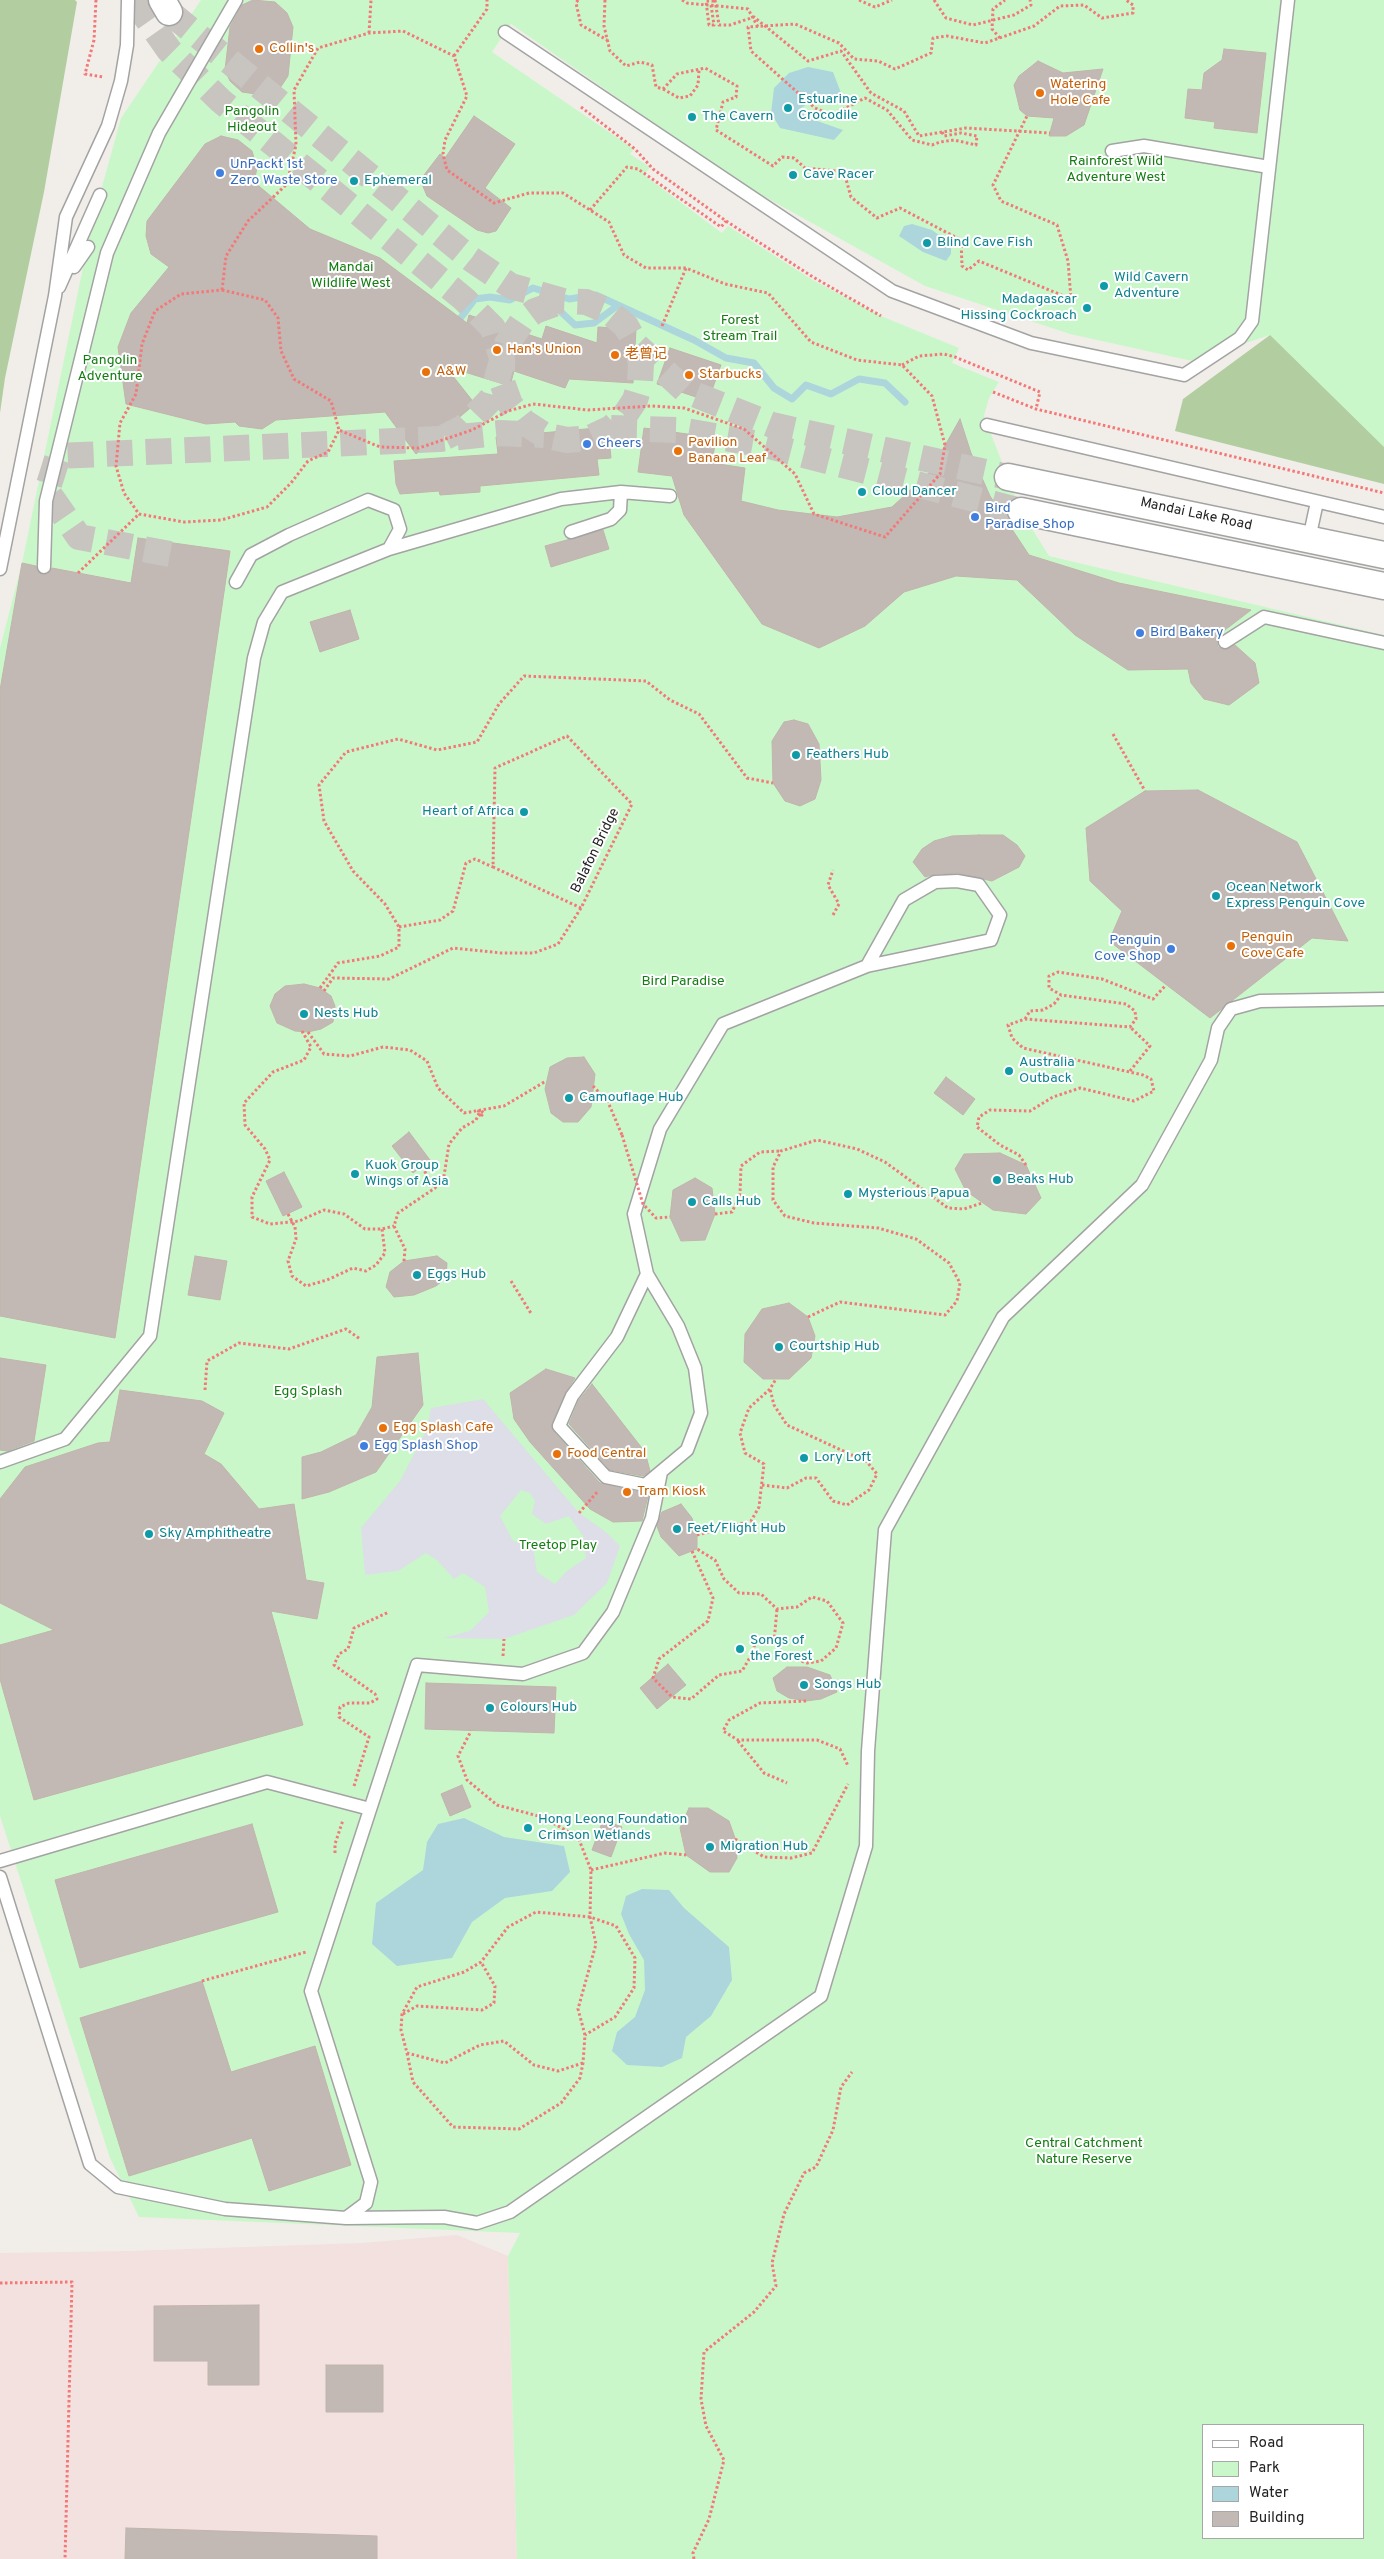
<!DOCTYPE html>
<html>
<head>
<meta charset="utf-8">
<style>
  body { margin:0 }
  #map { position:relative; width:1384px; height:2559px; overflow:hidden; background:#f1eee9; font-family:Overpass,sans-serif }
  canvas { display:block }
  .legend { position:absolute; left:1202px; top:2424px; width:162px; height:115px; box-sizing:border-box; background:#fff; border:1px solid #a7a7a7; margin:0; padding:6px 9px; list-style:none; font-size:15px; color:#222 }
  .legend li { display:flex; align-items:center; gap:10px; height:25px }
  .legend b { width:25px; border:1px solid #a7a7a7 }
</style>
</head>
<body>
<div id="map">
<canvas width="1384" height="2559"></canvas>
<ul class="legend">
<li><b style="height:6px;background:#fff"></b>Road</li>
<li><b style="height:14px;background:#caf7ca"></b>Park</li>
<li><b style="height:14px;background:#acd6dc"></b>Water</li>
<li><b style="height:14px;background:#c2b9b5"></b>Building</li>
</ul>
</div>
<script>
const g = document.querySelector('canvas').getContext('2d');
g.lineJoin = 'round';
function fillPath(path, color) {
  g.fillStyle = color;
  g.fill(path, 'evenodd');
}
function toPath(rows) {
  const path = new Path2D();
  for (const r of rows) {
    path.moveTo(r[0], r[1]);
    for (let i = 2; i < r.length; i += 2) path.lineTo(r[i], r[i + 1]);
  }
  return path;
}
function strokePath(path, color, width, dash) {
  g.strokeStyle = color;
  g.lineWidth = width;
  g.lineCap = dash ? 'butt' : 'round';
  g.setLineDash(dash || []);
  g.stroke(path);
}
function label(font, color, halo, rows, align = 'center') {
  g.font = font + ' Overpass,"Noto Sans SC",sans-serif';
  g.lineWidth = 4;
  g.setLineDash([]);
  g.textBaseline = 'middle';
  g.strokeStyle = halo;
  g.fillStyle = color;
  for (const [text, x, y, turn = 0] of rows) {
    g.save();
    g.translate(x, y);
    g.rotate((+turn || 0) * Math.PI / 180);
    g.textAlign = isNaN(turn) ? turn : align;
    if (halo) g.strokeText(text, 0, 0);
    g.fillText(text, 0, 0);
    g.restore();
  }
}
fillPath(toPath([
  [457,2235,508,2256,517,2559,0,2559,0,2253,129,2251,362,2243]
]), '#f2e1de');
fillPath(toPath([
  [0,0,75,0,77,2,44,192,5,378,0,413],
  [1384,0,1384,484,1175,431,1183,399,1270,335]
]), '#b2cea0');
fillPath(toPath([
  [201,0,1384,0,1384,447,1270,335,1192,361,1070,334,925,286,740,183,511,24,492,52,634,149,630,154,650,167,644,175,722,233,728,226,811,279,881,316,959,348,952,363,999,382,989,398,984,416,1021,511,1049,556,1384,635,1384,2559,517,2559,508,2256,520,2233,139,2217,110,2158,0,1816,0,648,22,563,93,219,121,118],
  [1203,2425,1363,2425,1363,2538,1203,2538]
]), '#caf7ca');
fillPath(toPath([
  [483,1399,579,1513,606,1532,620,1546,607,1583,574,1615,504,1639,443,1638,470,1631,489,1612,485,1587,463,1573,454,1579,437,1560,426,1553,398,1571,365,1575,361,1528,400,1481,427,1429,431,1408],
  [521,1490,530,1493,535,1501,532,1514,546,1524,569,1516,583,1536,586,1558,567,1571,555,1584,537,1572,533,1547,513,1541,500,1516]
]), '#dddee7');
fillPath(toPath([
  [808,67,833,72,841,93,833,100,814,100,801,108,806,117,843,130,834,140,780,128,771,113,774,88,789,73],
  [912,224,932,230,951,244,951,254,946,261,923,252,899,236,904,226],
  [464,1818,504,1837,564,1846,570,1872,552,1891,505,1898,472,1922,452,1958,397,1966,372,1944,376,1903,423,1870,427,1842,438,1824],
  [642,1889,669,1890,684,1908,729,1947,732,1980,711,2016,686,2037,682,2058,662,2067,627,2065,612,2051,617,2032,635,2017,645,1990,644,1960,629,1934,621,1914,626,1896]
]), '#acd6dc');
strokePath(toPath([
  [550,293,560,311,575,325,594,323,617,306],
  [456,324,475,299,490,297,510,300,533,288,569,299,596,295,694,340,726,358,754,363,774,388,792,399,806,385,831,394,859,379,885,383,905,402]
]), '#acd6dc', 7);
const building = toPath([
  [253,0,275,2,287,13,293,27,288,76,280,88,263,95,242,92,230,81,225,70,230,27,242,5,253,0],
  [1224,49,1266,53,1257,133,1214,128,1215,122,1185,118,1188,89,1202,90,1204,73,1222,60,1224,49],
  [1038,61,1063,73,1103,69,1084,125,1066,136,1049,136,1054,118,1027,116,1020,110,1014,85,1019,76,1038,61],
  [474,116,515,144,485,188,511,208,496,231,488,233,477,230,427,196,422,184,424,175,440,154,445,158,474,116],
  [221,136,238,140,252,151,257,168,254,182,310,229,380,258,467,323,469,315,542,339,546,326,597,343,598,327,636,329,633,383,569,379,565,388,514,371,510,386,445,366,475,404,416,454,385,412,276,420,262,429,239,426,235,422,206,424,126,404,118,347,131,313,169,267,151,254,146,236,147,221,205,144,221,136],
  [670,348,721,365,708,401,657,384,670,348],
  [960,419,971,453,990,496,1029,555,1119,583,1251,610,1221,633,1217,643,1218,647,1225,650,1235,645,1255,663,1259,683,1229,705,1204,699,1191,683,1188,669,1128,670,1075,635,1017,580,956,576,904,592,865,626,819,648,762,624,684,515,672,476,638,472,644,428,716,438,712,463,745,468,741,501,778,510,837,517,892,507,930,472,960,419],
  [608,427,611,458,597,459,599,475,480,486,480,492,440,495,439,491,400,494,396,484,394,461,498,454,496,437,608,427],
  [603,530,609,549,551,567,545,546,603,530],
  [138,538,230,551,115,1338,0,1316,0,690,22,563,36,566,37,571,43,575,48,574,52,568,131,583,138,538],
  [350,610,359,639,320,652,310,622,350,610],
  [794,720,808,724,819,744,821,780,815,799,800,806,785,801,773,783,772,741,784,722,794,720],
  [1198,790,1297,842,1348,941,1312,938,1210,1018,1109,941,1122,911,1090,881,1086,828,1145,791,1198,790],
  [979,835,1003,835,1017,845,1025,856,1019,867,992,881,958,873,935,874,925,877,913,862,922,849,934,841,952,836,979,835],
  [304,984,320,988,331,996,335,1006,333,1022,321,1029,308,1032,295,1031,277,1023,270,1006,275,994,285,986,304,984],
  [584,1057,595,1074,591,1107,578,1122,563,1122,551,1113,545,1089,550,1067,567,1058,584,1057],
  [946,1077,975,1099,963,1115,934,1093,946,1077],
  [409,1132,430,1160,413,1173,392,1146,409,1132],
  [1000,1153,1026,1165,1041,1198,1026,1214,993,1210,966,1191,955,1169,964,1154,1000,1153],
  [284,1172,302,1207,283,1216,266,1181,284,1172],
  [695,1178,712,1188,715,1214,705,1240,681,1241,670,1217,673,1190,695,1178],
  [195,1256,227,1261,220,1300,188,1295,195,1256],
  [437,1256,447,1263,446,1278,436,1286,414,1295,394,1297,386,1287,390,1272,404,1261,437,1256],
  [789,1303,808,1317,815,1336,811,1358,789,1379,763,1379,744,1362,745,1334,762,1309,789,1303],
  [418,1353,423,1405,376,1472,329,1492,302,1499,302,1457,321,1452,356,1435,372,1407,377,1357,418,1353],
  [0,1358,46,1365,34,1441,7,1451,0,1450,0,1358],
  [546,1369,575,1378,565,1393,552,1423,553,1431,600,1483,643,1493,649,1492,642,1521,613,1522,590,1509,530,1442,514,1419,510,1393,546,1369],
  [592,1384,645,1452,650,1471,643,1476,610,1470,569,1424,579,1400,592,1384],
  [120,1390,202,1401,224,1413,204,1454,221,1464,259,1509,294,1504,306,1580,324,1583,317,1619,271,1611,303,1725,34,1800,0,1679,0,1645,54,1630,0,1603,0,1499,25,1467,98,1443,110,1442,120,1390],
  [681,1504,692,1518,697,1535,697,1549,679,1556,661,1537,657,1526,662,1512,681,1504],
  [668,1664,686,1685,657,1709,640,1688,668,1664],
  [787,1667,807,1667,830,1675,837,1692,821,1699,806,1701,789,1698,777,1691,773,1678,787,1667],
  [426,1683,556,1687,554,1733,425,1729,426,1683],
  [462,1785,471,1807,450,1816,441,1794,462,1785],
  [689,1808,708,1808,729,1821,735,1838,737,1858,729,1872,710,1872,686,1855,680,1828,689,1808],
  [603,1820,622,1827,611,1857,592,1850,603,1820],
  [252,1824,278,1912,80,1968,55,1880,252,1824],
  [202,1981,231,2072,315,2046,351,2165,269,2191,252,2138,129,2176,80,2018,202,1981],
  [259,2305,259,2385,208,2385,208,2361,154,2361,154,2306,259,2305],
  [326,2365,383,2365,383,2412,326,2412,326,2365],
  [126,2528,377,2536,377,2559,125,2559,126,2528]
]);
fillPath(building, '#c2b9b5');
strokePath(building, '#c2b4ac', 1);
strokePath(toPath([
  [134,0,169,50,221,101,464,299,493,328,502,358,502,382,510,404,524,422,544,435,567,440,590,438,611,428,625,415,635,400,640,383,641,364,637,346],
  [169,12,471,259,511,286,563,301,586,302,608,311,626,326,637,346,686,391,772,425,1008,477],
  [611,428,680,430,765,445,1021,511],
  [445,437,463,428,491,399,507,344,523,320,535,311,563,301],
  [170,554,79,537,47,491,58,456,439,439,500,433,544,435]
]), '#c8c5c1', 26, [26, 13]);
const service = toPath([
  [505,32,892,291,1031,343,1184,375,1240,338,1252,321,1288,0],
  [1112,151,1144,146,1269,167],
  [74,267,88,247],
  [59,287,100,195],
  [987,425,1384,517],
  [571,532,611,519,620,510,621,492],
  [1309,539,1317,502],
  [389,549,561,499,621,492,670,496],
  [44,567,46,501,107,253,159,133,236,0],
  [0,569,55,296,66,217,108,126,121,81,127,45,128,0],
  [1225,642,1264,617,1384,643],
  [647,1274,617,1337,572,1396,559,1426,606,1477,645,1485,687,1450,701,1413,695,1368,678,1326,647,1274,634,1214,660,1129,723,1024,867,966,991,940,1000,915,979,885,957,881,935,882,904,900,867,966],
  [0,1462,65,1439,150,1336,254,658,264,622,282,592,389,549,400,529,394,510,368,500,289,535,251,555,236,582],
  [0,1861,267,1782,370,1809],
  [0,1877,90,2164,118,2187,225,2209,346,2218,366,2203,371,2182,311,1991,417,1665,523,1674,583,1653,613,1612,652,1518,661,1472],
  [346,2218,444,2217,477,2223,510,2212,821,1996,866,1846,868,1751,885,1530,1003,1317,1142,1185,1211,1060,1218,1028,1231,1009,1260,1001,1384,999]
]);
const minor = toPath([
  [162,0,169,12],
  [1008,477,1384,555],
  [1021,511,1384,586]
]);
strokePath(service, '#a3a3a3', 15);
strokePath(minor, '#a3a3a3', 29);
strokePath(toPath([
  [96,0,94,40,85,74,103,77],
  [578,0,576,3,581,25,607,40],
  [605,0,604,26,610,51,626,66,640,62,652,65,656,87,663,89,677,74,705,68,737,86,736,97,723,102,716,130,773,166,782,157,794,158,805,168,844,172,851,197,877,218,900,208,961,240,962,266,968,270,979,261,1071,299,1068,261,1057,225,1001,201,993,185,1027,116],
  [682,0,687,3,748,9,758,27],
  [859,0,875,7,892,0],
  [711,5,714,25,709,25,706,1,715,1],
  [369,33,371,0],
  [1000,38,992,29,993,9,1005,0],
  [454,56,487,9,487,0],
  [663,89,679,98,690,96,698,85,699,70],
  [581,107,635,149,653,169,726,221,813,277,881,316],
  [942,132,944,136,961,133,977,136,976,145,954,140,940,142,932,145,912,140,887,110,865,98,832,115,815,108,751,51,748,27,795,24,839,43,854,59,878,61,895,69,931,53,933,38,947,36,985,43,1034,26,1060,6,1084,5,1102,18,1133,13,1133,5,1126,0],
  [590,210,627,167,638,169,721,227,726,221],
  [222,290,226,256,248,221,287,184,296,145,294,90,318,48,369,33,403,31,454,56,467,96,445,140,443,154,447,170,494,203,529,193,563,193,609,222,624,255,646,268,686,268,725,284,768,293,811,342,857,360,902,365,932,396,945,445,940,474,885,537,814,514,795,474,744,429,684,408,652,406,588,410,533,404,508,411,472,430,419,448,380,447,339,430],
  [222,290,265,300,278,318,281,351,294,379,331,401,339,430,328,452,308,461,291,483,267,507,221,520,184,522,139,514,124,493,116,466,120,423,136,394,142,344,155,311,181,294,222,290],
  [662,326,686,268],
  [902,365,919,356,944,354,955,357,1040,392,1036,409],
  [993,392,1036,409,1384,493],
  [78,573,139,514],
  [1113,734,1145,791],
  [833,915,839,904,828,885,833,870],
  [399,927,440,920,453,911,466,863,475,859,493,867],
  [320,988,338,963,380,956,399,947,399,927,385,904,353,871,324,821,319,785,346,752,398,739,437,750,477,742,499,704,524,676,646,681,670,700,699,714,747,778,773,783],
  [324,991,333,978,389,979,453,948,501,953,534,953,558,944,581,908,632,804,567,736,495,768,493,867,581,908],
  [1025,1019,1030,1011,1043,1010,1054,1004,1061,995],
  [302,1031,311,1047,304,1060,273,1072,244,1103,245,1125,265,1149,270,1160,252,1197,252,1217,270,1224,299,1221,324,1210,344,1214,365,1229,382,1229,394,1226],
  [308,1032,324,1054,350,1056,383,1047,410,1050,427,1061,438,1088,464,1113,504,1106,546,1081],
  [1130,1071,1150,1046,1130,1027],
  [593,1086,608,1102,622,1135],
  [481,1116,484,1113,481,1111],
  [1026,1165,1019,1155,1000,1145,977,1127,979,1117,990,1110,1030,1111,1053,1097,1080,1088,1134,1101,1154,1091,1151,1079,1143,1075,1023,1048,1012,1038,1008,1025,1025,1019,1130,1027,1136,1019,1135,1011,1126,1004,1061,995,1049,988,1049,976,1058,972,1102,979,1153,999,1166,985],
  [422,1167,435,1188],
  [288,1214,295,1227,296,1239,288,1261,292,1276,306,1286,327,1280,353,1268,366,1271,376,1265,385,1253,382,1229],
  [715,1214,732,1212,740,1195,741,1166,760,1152,781,1151],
  [404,1261,405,1249,394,1226,398,1213,435,1188,444,1176,449,1144,462,1128,476,1120,480,1111],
  [511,1281,532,1315],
  [808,1317,840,1302,945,1315,957,1301,960,1283,949,1263,916,1239,878,1228,814,1223,785,1216,773,1200,773,1167,781,1151,817,1140,857,1149,885,1162,948,1208,964,1209,982,1203],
  [205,1390,207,1361,239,1343,289,1349,346,1329,360,1339],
  [762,1485,787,1488,806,1478,816,1478,833,1501,847,1505,869,1490,877,1474,867,1462,787,1425,774,1405,770,1389],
  [579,1513,598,1491],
  [697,1535,751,1521,759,1507,764,1464,745,1453,740,1433,749,1408,770,1389,776,1379],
  [692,1551,713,1598,708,1621,659,1659,653,1678,672,1697,691,1699,719,1675,742,1671,752,1654,755,1644,762,1638,774,1642,786,1656,807,1663,821,1661,836,1648,843,1623,827,1601,812,1597,797,1607,777,1609,761,1594,739,1593,724,1579,715,1560,697,1549],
  [774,1642,777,1609],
  [503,1656,504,1639],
  [806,1701,760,1703,729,1720,723,1731,738,1740,817,1740,840,1749,848,1766],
  [738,1741,764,1773,787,1783],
  [354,1786,369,1737,339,1717,340,1707,349,1703,370,1703,377,1699,375,1694,334,1665,339,1654,348,1649,354,1628,389,1612],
  [735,1839,764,1857,791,1858,812,1853,848,1784],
  [335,1853,335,1844,343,1820],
  [591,1870,665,1853,686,1855],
  [202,1981,306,1952],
  [403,2014,417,2006,482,2010,494,2003,495,1986,481,1962],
  [407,2053,413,2082,453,2127,519,2129,561,2103,580,2078,583,2063,585,2035,578,2009,596,1944,590,1917,591,1870,578,1837,542,1817,497,1805,467,1780,458,1756,471,1731],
  [583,2063,558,2071,534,2065,504,2041,480,2045,445,2063,407,2053,401,2030,402,2014,417,1987,464,1972,481,1962,508,1927,536,1912,590,1917,616,1926,635,1958,634,1988,615,2017,585,2035],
  [0,2283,72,2282,65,2559],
  [694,2559,693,2553,709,2519,724,2460,706,2426,701,2399,704,2352,754,2312,776,2286,772,2263,784,2214,804,2173,816,2167,833,2130,841,2087,852,2072]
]), '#f37978', 3, [2.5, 2.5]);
strokePath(service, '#fff', 12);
strokePath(minor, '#fff', 26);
strokePath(toPath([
  [715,0,719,25,730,25,754,17,808,61,841,51,871,93,904,111,919,136,966,128,1050,133],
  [934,0,946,18,973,25,1014,15,1031,5,1030,0],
  [479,1110,478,1113,481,1116],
  [622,1135,643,1204,656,1218,670,1217]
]), '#f37978', 3, [2.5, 2.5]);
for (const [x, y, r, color] of [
  [259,49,5,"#e8710a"],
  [1040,93,5,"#e8710a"],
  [788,108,5,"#0f9aa8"],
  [692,117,5,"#0f9aa8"],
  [220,173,5,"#3f7fe0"],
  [793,175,5,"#0f9aa8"],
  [354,181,5,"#0f9aa8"],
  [927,243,5,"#0f9aa8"],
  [1104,286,5,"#0f9aa8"],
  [1087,308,5,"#0f9aa8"],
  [497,350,5,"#e8710a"],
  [615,355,5,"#e8710a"],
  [426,372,5,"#e8710a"],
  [689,375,5,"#e8710a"],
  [587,444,5,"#3f7fe0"],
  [678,451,5,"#e8710a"],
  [862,492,5,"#0f9aa8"],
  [975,517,5,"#3f7fe0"],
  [1140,633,5,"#3f7fe0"],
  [796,755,5,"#0f9aa8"],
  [524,812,5,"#0f9aa8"],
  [1216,896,5,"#0f9aa8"],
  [1231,946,5,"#e8710a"],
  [1171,949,5,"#3f7fe0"],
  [304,1014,5,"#0f9aa8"],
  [1009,1071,5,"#0f9aa8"],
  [569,1098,5,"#0f9aa8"],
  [355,1174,5,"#0f9aa8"],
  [997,1180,5,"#0f9aa8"],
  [848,1194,5,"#0f9aa8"],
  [692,1202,5,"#0f9aa8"],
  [417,1275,5,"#0f9aa8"],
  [779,1347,5,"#0f9aa8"],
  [383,1428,5,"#e8710a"],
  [364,1446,5,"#3f7fe0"],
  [557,1454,5,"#e8710a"],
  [804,1458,5,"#0f9aa8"],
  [627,1492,5,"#e8710a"],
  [677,1529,5,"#0f9aa8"],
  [149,1534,5,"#0f9aa8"],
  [740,1649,5,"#0f9aa8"],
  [804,1685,5,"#0f9aa8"],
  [490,1708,5,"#0f9aa8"],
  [528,1828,5,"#0f9aa8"],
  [710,1847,5,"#0f9aa8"]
]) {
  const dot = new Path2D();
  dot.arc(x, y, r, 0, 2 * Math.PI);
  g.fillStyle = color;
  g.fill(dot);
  strokePath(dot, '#fff', 2);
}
label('14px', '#c56008', '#fff', [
  ["Collin's",269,49],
  ["Watering",1050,85],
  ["Hole Cafe",1050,101],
  ["Han's Union",507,350],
  ["老曾记",625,355],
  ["A&W",436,372],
  ["Starbucks",699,375],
  ["Pavilion",688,443],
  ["Banana Leaf",688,459],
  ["Penguin",1241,938],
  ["Cove Cafe",1241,954],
  ["Egg Splash Cafe",393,1428],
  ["Food Central",567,1454],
  ["Tram Kiosk",637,1492]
], 'left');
label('14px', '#0d838f', '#fff', [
  ["Estuarine",798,100],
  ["Crocodile",798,116],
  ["The Cavern",702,117],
  ["Cave Racer",803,175],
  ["Ephemeral",364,181],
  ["Blind Cave Fish",937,243],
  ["Wild Cavern",1114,278],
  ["Adventure",1114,294],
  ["Madagascar",1077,300,"right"],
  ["Hissing Cockroach",1077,316,"right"],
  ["Cloud Dancer",872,492],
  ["Feathers Hub",806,755],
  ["Heart of Africa",514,812,"right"],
  ["Ocean Network",1226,888],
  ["Express Penguin Cove",1226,904],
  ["Nests Hub",314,1014],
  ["Australia",1019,1063],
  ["Outback",1019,1079],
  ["Camouflage Hub",579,1098],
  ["Kuok Group",365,1166],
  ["Wings of Asia",365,1182],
  ["Beaks Hub",1007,1180],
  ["Mysterious Papua",858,1194],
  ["Calls Hub",702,1202],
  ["Eggs Hub",427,1275],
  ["Courtship Hub",789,1347],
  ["Lory Loft",814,1458],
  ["Feet/Flight Hub",687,1529],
  ["Sky Amphitheatre",159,1534],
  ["Songs of",750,1641],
  ["the Forest",750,1657],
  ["Songs Hub",814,1685],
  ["Colours Hub",500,1708],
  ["Hong Leong Foundation",538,1820],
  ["Crimson Wetlands",538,1836],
  ["Migration Hub",720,1847]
], 'left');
label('14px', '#137d12', '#fff', [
  ["Pangolin",252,112],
  ["Hideout",252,128],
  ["Rainforest Wild",1116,162],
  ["Adventure West",1116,178],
  ["Mandai",351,268],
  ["Wildlife West",351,284],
  ["Forest",740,321],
  ["Stream Trail",740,337],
  ["Pangolin",110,361],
  ["Adventure",110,377],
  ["Bird Paradise",683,982],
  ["Egg Splash",308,1392],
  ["Treetop Play",558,1546],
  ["Central Catchment",1084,2144],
  ["Nature Reserve",1084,2160]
]);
label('14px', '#366cbe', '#fff', [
  ["UnPackt 1st",230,165],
  ["Zero Waste Store",230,181],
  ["Cheers",597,444],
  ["Bird",985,509],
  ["Paradise Shop",985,525],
  ["Bird Bakery",1150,633],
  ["Penguin",1161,941,"right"],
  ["Cove Shop",1161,957,"right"],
  ["Egg Splash Shop",374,1446]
], 'left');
label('14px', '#222', '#fff', [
  ["Mandai Lake Road",1196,515,12],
  ["Balafon Bridge",596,851,-64]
]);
</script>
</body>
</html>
